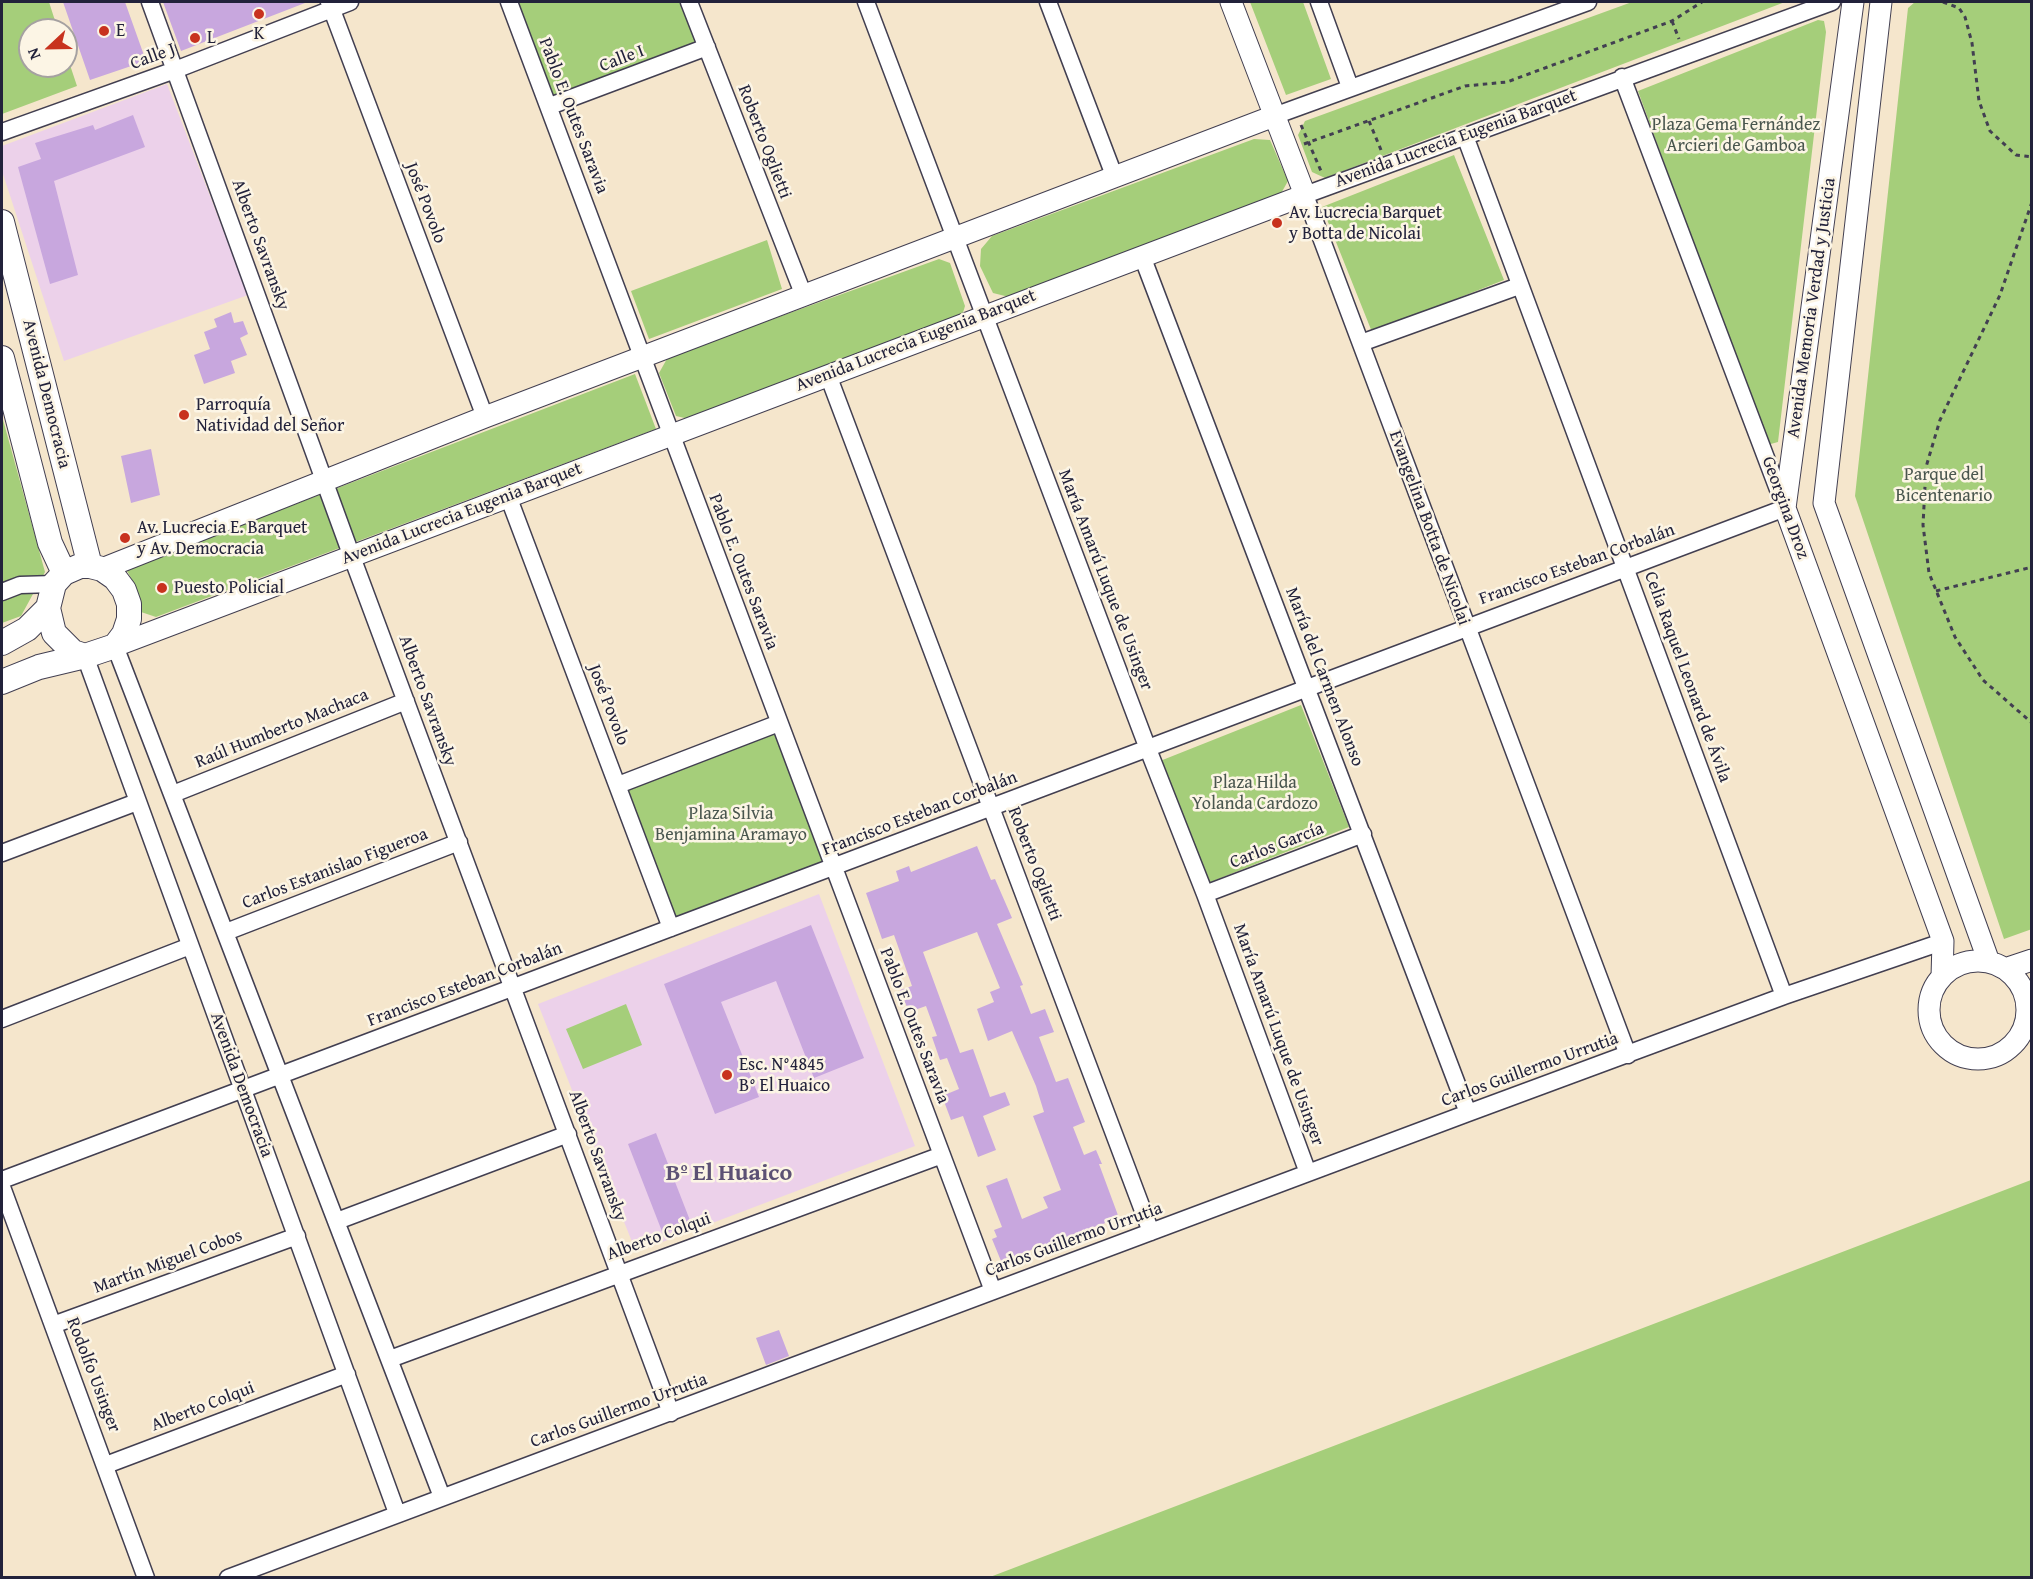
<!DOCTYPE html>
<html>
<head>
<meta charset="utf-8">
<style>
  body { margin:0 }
  #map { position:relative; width:2033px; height:1579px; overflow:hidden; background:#f5e6cc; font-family:"Gentium Book Plus",serif }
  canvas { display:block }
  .frame { position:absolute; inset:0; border:3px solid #22223b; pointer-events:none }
  .north { position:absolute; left:18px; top:18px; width:60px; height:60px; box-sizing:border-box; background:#fcf5e5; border:2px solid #a5a1a1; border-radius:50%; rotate:248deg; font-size:16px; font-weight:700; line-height:24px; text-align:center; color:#22223b }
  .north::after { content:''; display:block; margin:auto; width:21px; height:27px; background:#c8321e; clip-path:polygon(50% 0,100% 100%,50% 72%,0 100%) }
</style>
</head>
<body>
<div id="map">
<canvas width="2033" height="1579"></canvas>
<div class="frame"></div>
<div class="north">N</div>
</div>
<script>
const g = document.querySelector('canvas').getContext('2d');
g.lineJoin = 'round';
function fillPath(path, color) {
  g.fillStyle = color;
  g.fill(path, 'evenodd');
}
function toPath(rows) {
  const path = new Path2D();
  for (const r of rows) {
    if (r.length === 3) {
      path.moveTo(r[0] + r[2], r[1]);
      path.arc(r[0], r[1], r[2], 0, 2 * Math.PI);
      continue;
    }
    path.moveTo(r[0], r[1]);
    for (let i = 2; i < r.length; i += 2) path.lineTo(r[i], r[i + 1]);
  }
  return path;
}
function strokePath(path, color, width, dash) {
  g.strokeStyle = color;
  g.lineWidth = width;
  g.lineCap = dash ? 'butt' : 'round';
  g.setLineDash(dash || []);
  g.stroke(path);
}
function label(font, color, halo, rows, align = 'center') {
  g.font = font + ' "Gentium Book Plus",serif';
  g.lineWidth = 5;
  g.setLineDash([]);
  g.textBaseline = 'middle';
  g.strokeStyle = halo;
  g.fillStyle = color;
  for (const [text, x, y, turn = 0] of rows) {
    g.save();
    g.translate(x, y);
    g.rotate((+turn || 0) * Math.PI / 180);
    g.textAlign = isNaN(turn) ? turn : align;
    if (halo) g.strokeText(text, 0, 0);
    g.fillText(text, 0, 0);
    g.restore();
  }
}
fillPath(toPath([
  [167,84,248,295,64,361,2,171,2,146],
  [819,894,915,1146,636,1252,538,1004]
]), '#ecd1ea');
fillPath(toPath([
  [2,2,49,2,58,30,30,30,30,66,66,66,66,53,77,86,2,114],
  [518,2,680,2,696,44,554,97],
  [1250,2,1303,2,1331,79,1286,95],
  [1632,2,1785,2,1325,178,1312,172,1298,135,1305,121],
  [1915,2,2031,2,2032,929,2004,939,1855,496,1908,8],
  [1818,20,1824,21,1826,32,1778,442,1767,445,1638,91],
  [1254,139,1270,140,1288,181,1279,197,1013,298,993,293,980,266,981,249,992,236],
  [1454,155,1504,280,1372,332,1322,207],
  [767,240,782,289,649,339,631,291],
  [939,259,950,263,965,306,962,316,689,419,676,416,659,373,668,357],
  [635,374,656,429,156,617,138,611,137,589,126,569],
  [2,416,45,572,21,616,2,623],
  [1301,705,1349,827,1208,883,1160,761],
  [779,723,834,868,671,928,618,785],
  [626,1004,642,1045,583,1069,566,1029],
  [2031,1180,2031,1577,990,1577]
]), '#a5ce7a');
fillPath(toPath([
  [63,2,125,2,146,61,90,80],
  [163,2,305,2,305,3,181,51],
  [133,115,145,147,54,181,78,275,50,284,18,167,41,159,35,143,93,125,95,130],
  [231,312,234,323,243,321,248,334,240,338,247,355,231,361,235,373,204,384,194,355,210,349,204,332,217,327,214,319],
  [151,449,160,495,131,503,121,456],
  [977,846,991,880,995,879,1012,918,997,924,1023,985,1020,986,1031,1014,1045,1009,1054,1032,1039,1037,1056,1082,1068,1078,1085,1122,1073,1127,1084,1155,1096,1150,1102,1164,1099,1164,1119,1218,1001,1261,992,1239,997,1237,994,1230,1002,1227,986,1186,1007,1178,1022,1219,1048,1208,1043,1197,1061,1190,1033,1116,1044,1112,1036,1086,1012,1031,988,1041,977,1009,994,1002,990,992,1000,988,977,932,923,952,960,1053,973,1049,990,1097,1005,1092,1010,1105,983,1116,996,1150,978,1157,963,1116,951,1120,942,1096,959,1089,947,1058,940,1060,932,1037,937,1036,926,1006,909,1012,900,990,912,986,894,935,882,939,866,893,899,881,896,871,909,866,911,872],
  [811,925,864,1058,814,1078,776,981,721,1002,759,1097,715,1114,664,984],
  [656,1133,691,1223,663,1234,628,1144],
  [779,1330,789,1356,766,1365,756,1338]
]), '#c8a7de');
const minor = toPath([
  [150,2,352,557,671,1413],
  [329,2,485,417],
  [509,2,993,1291],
  [689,2,804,296],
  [866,2,1148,749,1205,894,1308,1173],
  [1048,2,1115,178],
  [1319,2,1350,87],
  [550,106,707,47],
  [1274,116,1588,2],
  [2,132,175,70,350,2],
  [1465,136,1784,996],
  [1142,256,1468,1113],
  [1361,343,1519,286],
  [828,375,1151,1232],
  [508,496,671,928],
  [2,592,20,585,54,584],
  [115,646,442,1497],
  [85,656,397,1513],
  [618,785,779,723],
  [173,794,406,701],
  [2,853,137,802],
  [1205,894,1363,834],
  [226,932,459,842],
  [2,1019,190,946],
  [1628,1055,1305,195,1832,2],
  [2,1180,1785,508,1622,77],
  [2,1187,146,1578],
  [337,1221,568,1134],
  [53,1325,297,1236],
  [390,1359,942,1155],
  [106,1465,347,1374],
  [228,1578,1468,1113,1784,996,1936,944]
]);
const tertiary = toPath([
  [1853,2,1785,508,1943,941,1942,977],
  [1881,2,1824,503,1989,962],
  [102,569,485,417,1274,116],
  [115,646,1305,195,1231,2],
  [1978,1010,49],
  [2005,969,2032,960]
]);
const secondary = toPath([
  [2,222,90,566],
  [2,358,50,543,64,573],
  [2,643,27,629,48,608],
  [2,682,39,667,85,656,115,646,124,634,129,619,129,604,124,590,115,578,102,569,90,566,80,566,64,573,54,584,48,608,54,633,73,652,85,656]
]);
strokePath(minor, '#423f51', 19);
strokePath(tertiary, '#423f51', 23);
strokePath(secondary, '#423f51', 26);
strokePath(toPath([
  [1943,2,1959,8,1965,17,1972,43,1979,101,1990,131,2016,155,2032,157],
  [1672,21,1679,39],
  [1369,121,1381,150],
  [1301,125,1321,171],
  [1304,144,1465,86,1507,82,1672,21,1702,2],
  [2032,202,2000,295,1940,420,1926,467,1923,525,1929,573,1955,637,1983,680,2032,723],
  [1936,591,2032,567]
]), '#423f51', 3, [4.5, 4.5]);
strokePath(minor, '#fff', 16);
strokePath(tertiary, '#fff', 21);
strokePath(secondary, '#fff', 24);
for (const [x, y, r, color] of [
  [259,14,6,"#c8321e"],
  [104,31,6,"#c8321e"],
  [195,38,6,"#c8321e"],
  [1277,223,6,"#c8321e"],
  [184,415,6,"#c8321e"],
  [125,538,6,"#c8321e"],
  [162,588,6,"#c8321e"],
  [727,1075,6,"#c8321e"]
]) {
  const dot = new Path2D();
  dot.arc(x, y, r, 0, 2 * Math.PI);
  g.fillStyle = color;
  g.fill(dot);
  strokePath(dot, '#fcf5e5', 2);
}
label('18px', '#22223b', '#fcf5e5', [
  ["E",116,31],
  ["K",259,34,"center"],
  ["L",207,38],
  ["Av. Lucrecia Barquet",1289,213],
  ["y Botta de Nicolai",1289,234],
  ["Parroquía",196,405],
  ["Natividad del Señor",196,426],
  ["Av. Lucrecia E. Barquet",137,528],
  ["y Av. Democracia",137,549],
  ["Puesto Policial",174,588],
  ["Esc. N°4845",739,1065],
  ["B° El Huaico",739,1086]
], 'left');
label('18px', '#22223b', '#fcf5e5', [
  ["Calle J",153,57,-20],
  ["Calle I",622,59,-21],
  ["Pablo E. Outes Saravia",573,116,69],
  ["Avenida Lucrecia Eugenia Barquet",1456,139,-20],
  ["Roberto Oglietti",764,142,69],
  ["José Povolo",425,203,69],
  ["Alberto Savransky",260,245,70],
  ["Avenida Memoria Verdad y Justicia",1812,308,-82],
  ["Avenida Lucrecia Eugenia Barquet",916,341,-21],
  ["Avenida Democracia",46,394,76],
  ["Georgina Droz",1785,508,70],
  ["Avenida Lucrecia Eugenia Barquet",462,514,-21],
  ["Evangelina Botta de Nicolai",1429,528,70],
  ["Francisco Esteban Corbalán",1577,565,-20],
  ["Pablo E. Outes Saravia",743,572,69],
  ["María Amarú Luque de Usinger",1105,580,69],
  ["María del Carmen Alonso",1324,677,69],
  ["Celia Raquel Leonard de Ávila",1687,677,70],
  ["Alberto Savransky",427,701,70],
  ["José Povolo",608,705,69],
  ["Raúl Humberto Machaca",282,729,-22],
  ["Francisco Esteban Corbalán",920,814,-21],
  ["Carlos García",1277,846,-21],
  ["Roberto Oglietti",1034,864,69],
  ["Carlos Estanislao Figueroa",335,869,-21],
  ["Francisco Esteban Corbalán",465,985,-21],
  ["Pablo E. Outes Saravia",914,1026,69],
  ["María Amarú Luque de Usinger",1278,1035,70],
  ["Carlos Guillermo Urrutia",1530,1070,-20],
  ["Avenida Democracia",241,1085,70],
  ["Alberto Savransky",597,1156,70],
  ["Alberto Colqui",659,1237,-20],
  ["Carlos Guillermo Urrutia",1074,1240,-20],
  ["Martín Miguel Cobos",168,1262,-20],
  ["Rodolfo Usinger",93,1375,69],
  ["Alberto Colqui",203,1407,-21],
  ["Carlos Guillermo Urrutia",619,1411,-20]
]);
label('18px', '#49564e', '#fcf5e5', [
  ["Plaza Gema Fernández",1736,125],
  ["Arcieri de Gamboa",1736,146],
  ["Parque del",1944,475],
  ["Bicentenario",1944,496],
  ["Plaza Hilda",1255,783],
  ["Yolanda Cardozo",1255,804],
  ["Plaza Silvia",731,814],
  ["Benjamina Aramayo",731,835]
]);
label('bold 24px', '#5c5174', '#fcf5e5', [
  ["Bº El Huaico",729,1174]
]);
</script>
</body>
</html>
